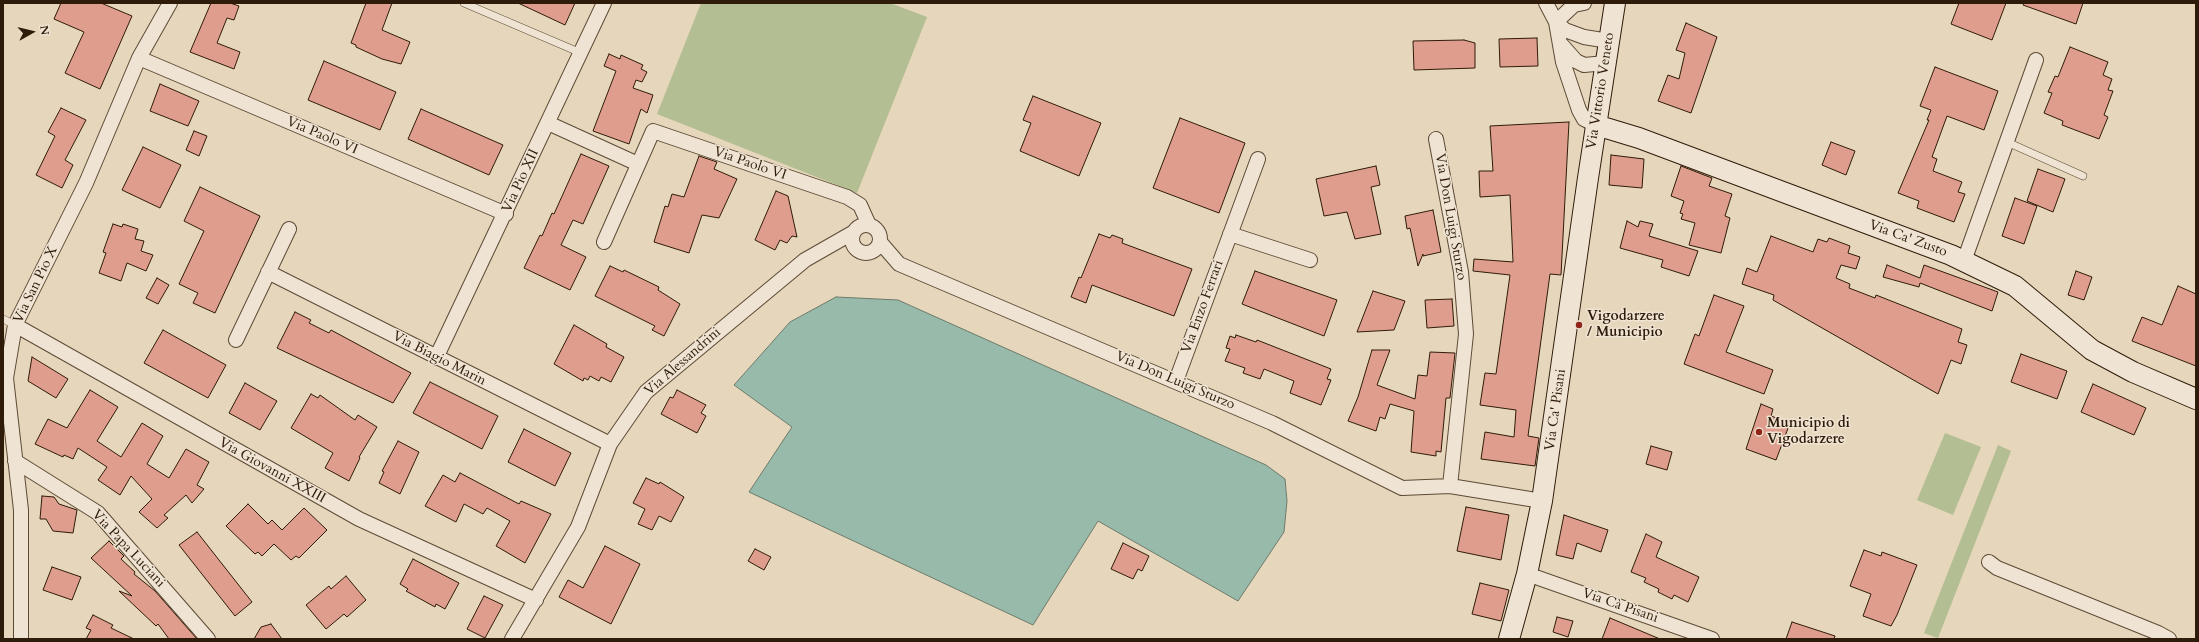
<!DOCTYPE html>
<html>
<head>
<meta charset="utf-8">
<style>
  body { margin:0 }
  #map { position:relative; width:2199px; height:642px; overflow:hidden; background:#e6d6bb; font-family:Cardo,serif }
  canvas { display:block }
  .frame { position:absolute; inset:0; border:4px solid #2f1b09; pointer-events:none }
  .north { position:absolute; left:12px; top:12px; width:40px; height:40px; -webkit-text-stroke:3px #efe4d3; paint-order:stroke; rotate:82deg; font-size:11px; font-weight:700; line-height:16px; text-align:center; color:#2f1b09 }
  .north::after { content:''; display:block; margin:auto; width:14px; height:18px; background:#2f1b09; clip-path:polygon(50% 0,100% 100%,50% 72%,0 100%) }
</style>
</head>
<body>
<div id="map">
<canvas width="2199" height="642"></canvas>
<div class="frame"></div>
<div class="north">N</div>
</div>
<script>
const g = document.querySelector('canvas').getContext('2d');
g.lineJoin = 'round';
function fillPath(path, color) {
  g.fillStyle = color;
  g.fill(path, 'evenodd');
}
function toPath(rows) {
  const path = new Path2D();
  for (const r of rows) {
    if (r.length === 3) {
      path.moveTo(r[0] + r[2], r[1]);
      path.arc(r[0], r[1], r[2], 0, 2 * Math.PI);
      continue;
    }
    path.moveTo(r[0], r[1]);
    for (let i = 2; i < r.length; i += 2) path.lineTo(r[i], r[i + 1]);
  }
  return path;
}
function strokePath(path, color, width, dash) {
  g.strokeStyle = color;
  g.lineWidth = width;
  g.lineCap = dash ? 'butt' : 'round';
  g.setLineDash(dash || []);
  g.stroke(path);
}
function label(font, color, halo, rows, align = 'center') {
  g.font = font + ' Cardo,serif';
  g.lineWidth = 3;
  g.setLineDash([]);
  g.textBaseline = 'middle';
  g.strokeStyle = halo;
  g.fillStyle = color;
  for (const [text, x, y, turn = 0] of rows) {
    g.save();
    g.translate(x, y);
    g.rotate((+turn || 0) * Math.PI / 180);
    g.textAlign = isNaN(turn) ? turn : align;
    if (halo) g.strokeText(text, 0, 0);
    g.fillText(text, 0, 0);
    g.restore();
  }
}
fillPath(toPath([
  [701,3,890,3,927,17,857,193,657,114],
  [1945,433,1981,447,1953,515,1917,500],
  [1998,445,2011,451,1938,638,1924,633]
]), '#b3be92');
const water = toPath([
  [836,297,898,300,1266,465,1285,479,1287,501,1284,532,1238,601,1098,521,1033,625,749,492,792,427,734,385,790,322,836,297]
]);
fillPath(water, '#97baaa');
strokePath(water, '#6d7a6a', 1);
const building = toPath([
  [61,3,101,3,132,16,100,89,65,73,84,32,54,19,61,3],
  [211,3,230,3,239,6,234,20,227,18,217,43,240,52,234,69,190,52,211,3],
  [366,3,392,3,382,30,410,42,401,64,382,59,356,47,356,45,351,43,366,3],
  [518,3,575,3,565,25,518,3],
  [1959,3,2006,3,1992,40,1951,24,1959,3],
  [2024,3,2083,3,2076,24,2023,5,2024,3],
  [1686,23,1717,37,1691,113,1658,101,1668,75,1679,79,1685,53,1676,50,1686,23],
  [1537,38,1538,66,1500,67,1499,39,1537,38],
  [1464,40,1475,43,1475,68,1414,70,1413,41,1464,40],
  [2070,47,2108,62,2103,75,2112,79,2108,90,2113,91,2104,115,2108,117,2099,139,2062,125,2063,121,2044,113,2052,93,2048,92,2055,76,2058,77,2070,47],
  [609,54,620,59,621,55,643,65,641,69,647,72,642,82,636,80,633,88,653,95,647,113,641,109,629,144,593,131,616,71,604,66,609,54],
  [324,61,396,92,380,130,308,100,324,61],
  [1935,67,1998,91,1984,130,1947,116,1932,157,1937,159,1933,171,1962,182,1958,192,1965,194,1954,222,1917,208,1919,201,1898,193,1929,120,1927,120,1931,110,1920,106,1935,67],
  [160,84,199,101,188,126,150,111,160,84],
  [1033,96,1101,123,1079,176,1020,151,1031,123,1023,120,1033,96],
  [61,108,86,120,65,160,73,165,62,188,36,175,55,136,48,132,61,108],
  [421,109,503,145,489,175,408,139,421,109],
  [1180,118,1245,143,1219,213,1153,188,1180,118],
  [1569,122,1561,275,1550,274,1528,436,1539,438,1535,466,1481,459,1485,432,1514,437,1516,410,1480,405,1485,373,1496,374,1510,275,1473,271,1474,259,1513,262,1510,195,1480,197,1479,171,1493,171,1490,126,1569,122],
  [194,131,207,136,199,156,186,150,194,131],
  [1831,142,1855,151,1846,175,1822,165,1831,142],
  [143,147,181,165,160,208,122,190,143,147],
  [581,154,609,166,583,224,573,220,561,245,586,257,570,290,524,268,540,235,542,236,552,213,554,214,581,154],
  [1611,155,1644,159,1642,188,1609,185,1611,155],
  [699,156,717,162,714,169,737,179,719,218,702,215,689,253,654,242,665,206,668,207,672,194,684,197,699,156],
  [1376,166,1380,185,1371,187,1381,234,1355,239,1347,212,1324,216,1316,179,1376,166],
  [1681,166,1712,178,1709,186,1732,194,1725,216,1730,218,1721,253,1689,245,1695,223,1681,219,1683,214,1680,213,1684,201,1671,196,1681,166],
  [2038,169,2065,179,2053,212,2027,201,2038,169],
  [200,187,260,216,215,313,193,303,198,293,179,284,204,231,184,221,200,187],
  [776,191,788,196,797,237,792,236,787,243,780,240,775,250,755,240,776,191],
  [2015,198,2037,206,2024,244,2002,236,2015,198],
  [1433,210,1441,252,1423,256,1423,254,1418,266,1410,228,1407,229,1405,216,1433,210],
  [1627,221,1638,227,1640,221,1653,224,1649,236,1698,251,1689,276,1661,267,1663,260,1620,248,1627,221],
  [113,224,122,227,123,224,138,229,135,239,144,241,141,251,153,255,146,271,127,263,121,281,99,273,106,253,103,252,113,224],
  [1099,234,1110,238,1112,235,1123,239,1122,243,1192,269,1174,316,1092,285,1086,303,1071,297,1079,277,1081,278,1099,234],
  [1771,236,1813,252,1818,239,1827,242,1829,238,1850,246,1848,253,1860,257,1856,269,1841,265,1836,278,1850,284,1849,288,1875,298,1876,295,1962,329,1958,342,1967,345,1961,364,1951,360,1938,394,1773,300,1774,295,1742,284,1747,268,1757,272,1771,236],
  [1887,265,1920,278,1924,265,1998,292,1992,311,1920,283,1919,287,1883,277,1887,265],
  [610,266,623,272,624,270,659,287,658,290,680,304,664,336,652,330,655,326,595,296,610,266],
  [1255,271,1337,300,1324,336,1242,304,1255,271],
  [2076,271,2092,277,2084,300,2068,295,2076,271],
  [157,278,169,285,158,304,146,298,157,278],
  [2178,286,2196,294,2196,366,2132,341,2142,317,2162,325,2178,286],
  [1373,291,1405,301,1394,330,1357,332,1373,291],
  [1714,295,1744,306,1726,352,1773,370,1764,394,1684,364,1695,334,1699,336,1714,295],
  [1452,299,1454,326,1427,328,1425,300,1452,299],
  [295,312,311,320,309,323,329,333,331,330,411,373,393,403,277,348,295,312],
  [574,325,607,344,606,347,624,357,611,382,601,377,599,381,590,376,588,380,584,378,583,381,554,364,574,325],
  [163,330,226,365,208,398,144,363,163,330],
  [1236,335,1256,342,1257,340,1331,369,1327,379,1331,380,1321,405,1290,393,1294,381,1264,369,1260,379,1243,373,1245,368,1225,361,1230,349,1226,348,1230,336,1235,338,1236,335],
  [1372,350,1390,350,1377,385,1415,399,1418,375,1427,376,1430,352,1455,353,1450,398,1446,398,1441,452,1436,451,1436,456,1411,452,1414,411,1390,404,1385,419,1380,417,1376,431,1348,421,1358,397,1372,350],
  [2021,354,2067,371,2057,399,2011,382,2021,354],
  [32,357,68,379,56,398,28,381,32,357],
  [430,382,498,416,482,449,413,413,430,382],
  [245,383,277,401,260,430,229,413,245,383],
  [2093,384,2146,408,2134,435,2081,412,2093,384],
  [90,390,118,407,97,441,121,457,142,423,163,436,147,464,169,478,186,449,209,462,197,485,204,489,192,503,186,495,164,515,168,518,157,528,139,512,152,499,131,476,120,495,98,480,107,467,78,448,73,459,64,455,63,457,35,444,48,419,67,428,90,390],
  [677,390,706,405,701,413,706,416,697,433,661,414,670,397,673,398,677,390],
  [311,394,318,398,320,395,355,420,358,415,377,427,359,457,360,458,349,481,325,468,333,453,291,428,311,394],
  [1761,404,1773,409,1771,416,1790,423,1776,460,1746,449,1761,404],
  [524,429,571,453,555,486,508,462,524,429],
  [398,441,419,452,400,494,379,483,384,472,382,471,398,441],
  [1651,446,1672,452,1667,470,1646,464,1651,446],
  [460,473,519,504,521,501,551,514,525,563,496,546,510,521,487,508,483,514,464,504,456,522,425,506,443,475,455,482,460,473],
  [646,478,659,484,660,482,684,497,671,522,659,516,652,530,638,524,645,509,633,503,646,478],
  [42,496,54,497,59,504,77,510,73,533,53,531,46,519,40,519,42,496],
  [248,504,268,524,272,520,282,530,304,508,327,530,299,558,296,556,291,560,274,544,262,556,258,552,255,554,226,526,248,504],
  [1466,507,1509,515,1501,560,1457,551,1466,507],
  [1564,515,1608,530,1601,552,1577,543,1573,559,1556,555,1564,515],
  [197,532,252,602,235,616,179,545,197,532],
  [1646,534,1662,542,1656,557,1699,577,1688,602,1674,595,1672,599,1658,592,1659,589,1644,582,1646,578,1631,572,1646,534],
  [109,541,124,556,121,559,135,572,134,574,155,591,197,639,169,639,158,624,156,626,119,591,132,596,91,558,109,541],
  [1123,543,1149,556,1142,571,1138,569,1133,579,1111,569,1123,543],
  [605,546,640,564,611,624,559,597,568,580,583,588,605,546],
  [755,549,771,557,764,570,748,561,755,549],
  [1864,550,1881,556,1882,552,1917,565,1897,615,1891,626,1863,616,1871,594,1850,586,1864,550],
  [413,559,459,583,445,609,436,604,435,607,406,591,408,589,400,584,413,559],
  [52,567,81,577,72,600,43,590,52,567],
  [346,576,366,600,347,617,344,614,326,629,306,605,329,586,331,589,346,576],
  [1480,583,1509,590,1501,621,1472,614,1480,583],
  [484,596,503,605,485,638,467,629,484,596],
  [93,615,113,625,111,628,134,639,86,639,91,630,86,628,93,615],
  [1557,617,1573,621,1568,637,1553,632,1557,617],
  [1610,618,1660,639,1602,639,1610,618],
  [1792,622,1835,636,1834,639,1786,639,1792,622],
  [271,624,282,639,254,639,261,627,271,624]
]);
fillPath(building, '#de9d8d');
strokePath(building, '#2f1b09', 1);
const lane = toPath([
  [464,3,581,53],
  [2007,142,2083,176],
  [3,319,15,325]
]);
const street = toPath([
  [1546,3,1556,22,1563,62,1579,110,1584,119,1596,125],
  [1556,22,1565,30,1584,37,1609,41],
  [1556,22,1574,5,1584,3],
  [1560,43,1576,61,1584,65,1606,63],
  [139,58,506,214],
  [548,123,638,164],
  [1436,139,1461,272,1466,334,1450,486],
  [866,239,14],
  [1230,234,1310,260],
  [604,242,653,131,847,197,860,205,869,225],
  [880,242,899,264,1272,423,1402,488,1450,486,1542,501],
  [1964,261,2036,60],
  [268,272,610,444],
  [15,325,359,519,536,600],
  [236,340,289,229],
  [436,358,604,3],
  [1176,381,1258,159],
  [15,461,98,513,208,639],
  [1989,562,1997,568,2158,633,2169,639],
  [1527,574,1712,639],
  [21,639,21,510,6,378,15,325,86,183,139,58,170,3],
  [512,639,578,527,610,444,646,392,805,260,854,232]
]);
const secondary = toPath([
  [1596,125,1639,138,1951,255,2015,286,2092,350,2133,372,2196,399],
  [1509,639,1527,574,1542,501,1588,178,1615,3]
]);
strokePath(lane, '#5d4a36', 8);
strokePath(street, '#5d4a36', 16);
strokePath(secondary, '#2f1b09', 22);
strokePath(lane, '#efe4d3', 7);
strokePath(street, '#efe4d3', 14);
strokePath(secondary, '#efe4d3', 20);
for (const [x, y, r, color] of [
  [1579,325,4,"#8f2418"],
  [1759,432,4,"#8f2418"]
]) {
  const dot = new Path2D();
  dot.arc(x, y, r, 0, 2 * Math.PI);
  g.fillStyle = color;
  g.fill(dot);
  strokePath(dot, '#efe4d3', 1.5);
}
label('14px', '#2f1b09', '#efe4d3', [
  ["Via Vittorio Veneto",1601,91,-81],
  ["Via Paolo VI",322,136,23],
  ["Via Paolo VI",750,164,19],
  ["Via Pio XII",521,181,-65],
  ["Via Don Luigi Sturzo",1450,217,80],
  ["Via Ca' Zusto",1908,239,20],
  ["Via San Pio X",36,285,-64],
  ["Via Enzo Ferrari",1203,307,-70],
  ["Via Biagio Marin",439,359,27],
  ["Via Alessandrini",683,362,-41],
  ["Via Don Luigi Sturzo",1175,381,23],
  ["Via Ca' Pisani",1556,410,-82],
  ["Via Giovanni XXIII",272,471,29],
  ["Via Papa Luciani",128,549,47],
  ["Via Cà Pisani",1620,606,19]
]);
label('bold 14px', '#2f1b09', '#efe4d3', [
  ["Vigodarzere",1587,317],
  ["/ Municipio",1587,333],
  ["Municipio di",1767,424],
  ["Vigodarzere",1767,440]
], 'left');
</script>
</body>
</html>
